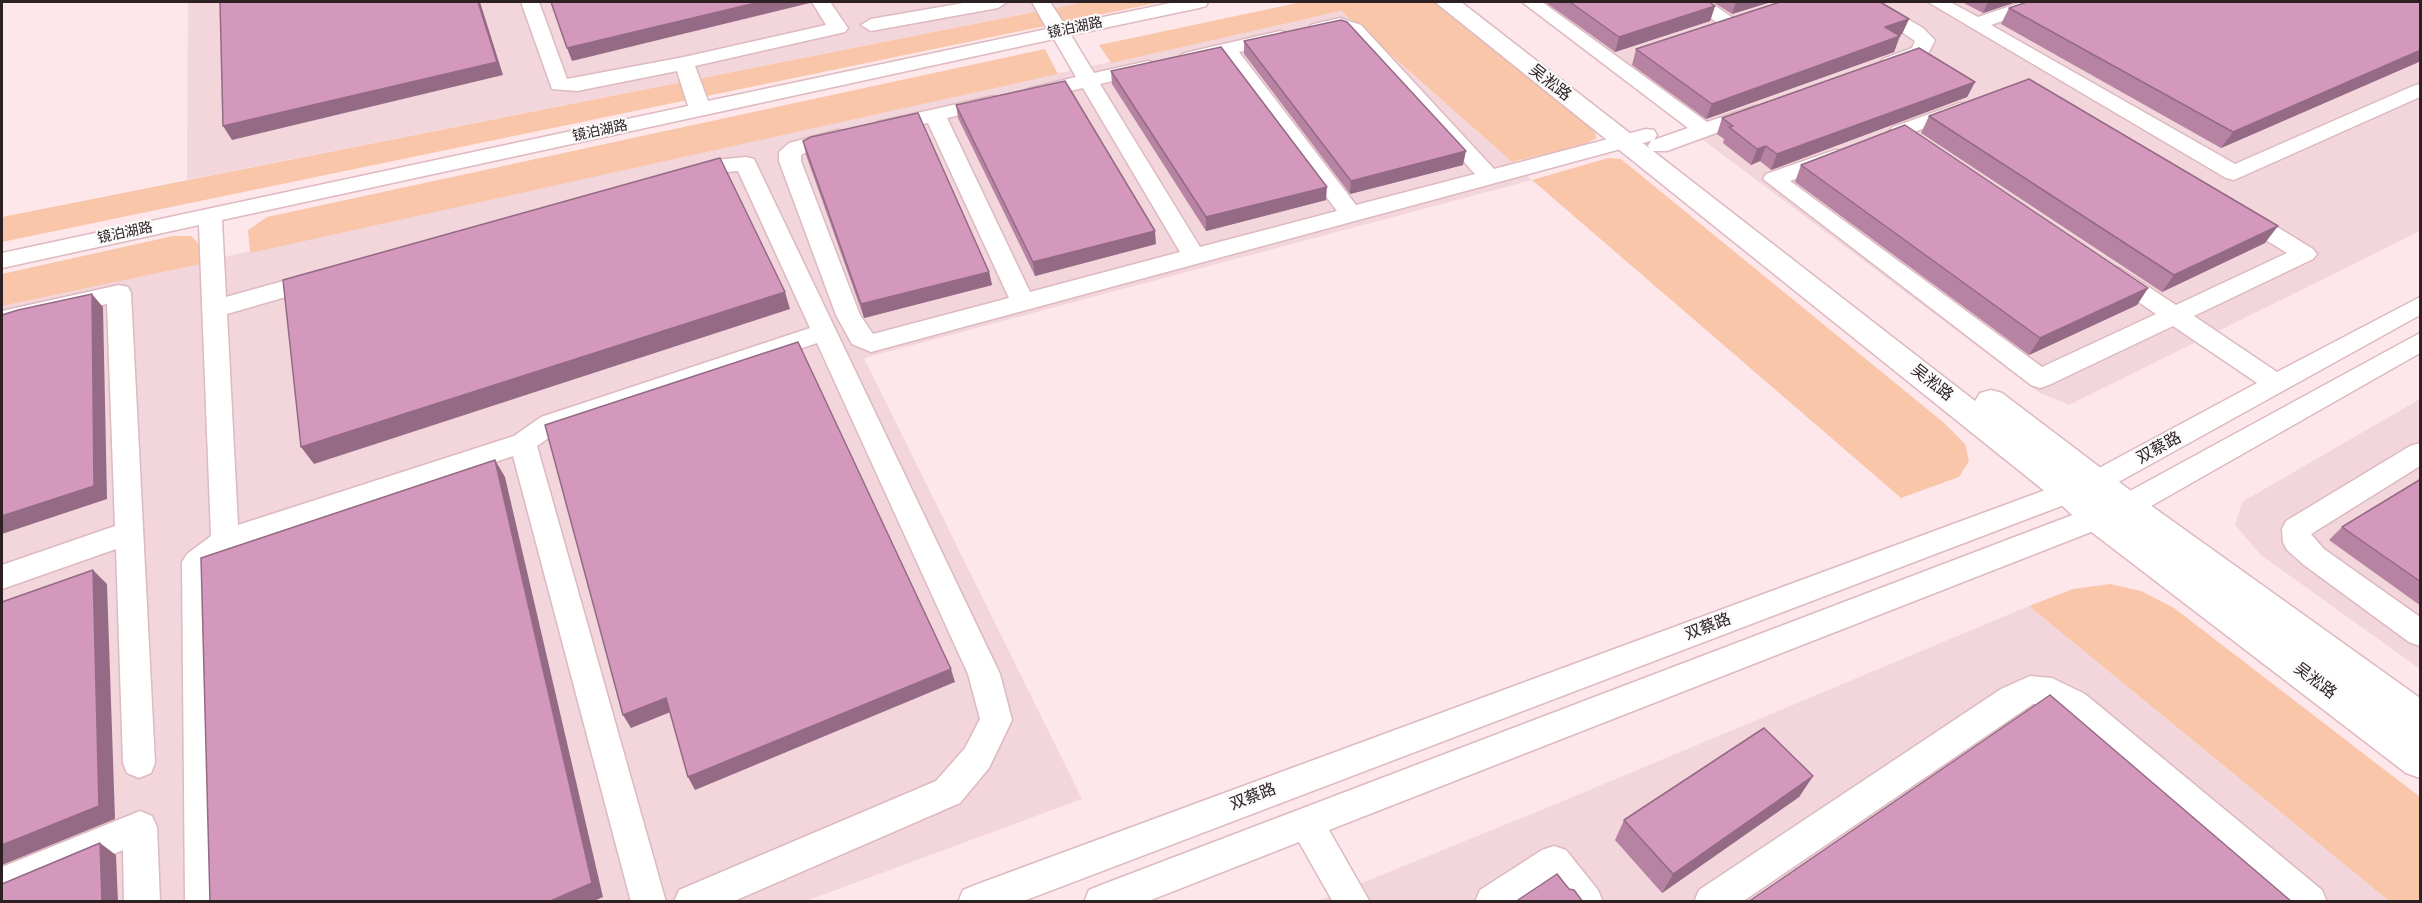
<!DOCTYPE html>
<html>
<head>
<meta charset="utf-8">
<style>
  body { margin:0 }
  #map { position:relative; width:2422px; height:903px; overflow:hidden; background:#fee7eb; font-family:Lora,serif }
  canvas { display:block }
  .frame { position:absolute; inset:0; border:3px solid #2d2022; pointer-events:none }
</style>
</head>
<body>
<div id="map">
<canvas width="2422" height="903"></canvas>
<div class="frame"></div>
</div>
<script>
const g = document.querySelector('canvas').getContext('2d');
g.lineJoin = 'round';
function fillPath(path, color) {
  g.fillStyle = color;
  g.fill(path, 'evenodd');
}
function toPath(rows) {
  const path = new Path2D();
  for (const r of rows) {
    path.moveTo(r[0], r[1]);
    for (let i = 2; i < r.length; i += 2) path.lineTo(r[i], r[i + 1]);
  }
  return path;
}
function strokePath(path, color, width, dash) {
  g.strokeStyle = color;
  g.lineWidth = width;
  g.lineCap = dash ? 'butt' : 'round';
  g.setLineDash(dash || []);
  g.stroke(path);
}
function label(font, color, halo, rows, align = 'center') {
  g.font = font + ' Lora,"Noto Sans SC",serif';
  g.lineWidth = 4.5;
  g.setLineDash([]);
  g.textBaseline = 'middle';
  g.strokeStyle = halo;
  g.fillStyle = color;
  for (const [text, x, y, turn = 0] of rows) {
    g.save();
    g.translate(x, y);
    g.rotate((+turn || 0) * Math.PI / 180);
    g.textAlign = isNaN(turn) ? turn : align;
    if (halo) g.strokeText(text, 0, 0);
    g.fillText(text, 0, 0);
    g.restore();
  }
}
fillPath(toPath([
  [188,2,1085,2,187,180],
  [1520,2,2420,2,2420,231,2069,405,2038,392],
  [1341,11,1532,180,864,358,1082,799,806,901,2,901,2,306],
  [2420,399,2420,669,2261,555,2235,525,2242,502],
  [2029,606,2389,901,1315,902,1556,804]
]), '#f2d6db');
fillPath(toPath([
  [1085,2,1161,2,2,242,2,217],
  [1302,2,1433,2,1594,130,1597,138,1583,145,1512,162,1341,11,1111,63,1099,45],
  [1045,49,1058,74,250,253,248,230,267,217],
  [1608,158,1621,159,1943,422,1965,444,1969,461,1959,477,1901,498,1532,180],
  [173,236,191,236,199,244,200,264,2,306,2,274],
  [2110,584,2141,591,2174,608,2420,797,2420,901,2389,901,2029,606,2073,589]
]), '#f9c6a9');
const minor = toPath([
  [521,2,539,2,567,79,684,57,826,25,812,2,830,2,848,28,845,32,695,66,708,101,1047,29,1032,2,1050,2,1065,25,1175,2,1208,2,1206,6,1199,8,1071,35,1094,73,1148,61,1155,63,1158,67,1155,71,1100,84,1200,247,1337,211,1221,56,1189,64,1182,62,1179,58,1182,54,1189,52,1280,31,1287,33,1290,37,1287,41,1239,52,1356,205,1475,174,1347,33,1339,30,1318,35,1311,33,1308,29,1311,25,1318,23,1340,18,1361,25,1494,169,1646,129,1654,130,1657,135,1654,140,871,352,852,344,836,315,779,161,779,152,789,143,838,130,846,131,849,136,846,141,805,153,801,155,801,161,860,315,873,334,1009,298,928,123,884,132,877,130,873,126,877,122,993,96,1000,98,1003,102,1000,106,947,118,1030,292,1180,252,1083,88,1034,99,1027,97,1024,93,1027,89,1076,77,1054,39,222,220,226,297,319,271,327,273,331,279,327,285,227,314,238,525,514,436,541,417,810,328,738,171,717,173,688,182,680,180,677,175,680,170,715,160,746,157,754,159,1000,674,1012,720,989,768,960,803,732,902,674,902,679,890,936,781,965,748,980,719,968,674,817,343,559,431,537,446,666,902,631,902,513,456,235,549,212,567,221,902,185,902,182,562,187,554,211,536,199,225,2,268,2,253,688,106,677,71,577,91,552,89,521,2],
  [969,2,1007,2,998,8,871,31,861,25,871,19,969,2],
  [1522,2,1542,2,1707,122,1755,106,1762,108,1765,112,1762,116,1667,151,1651,151,1648,146,1651,141,1688,128,1522,2],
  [1689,2,1710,2,1740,23,1730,29,1723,27,1689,2],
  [1857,2,1879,2,1923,28,1935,40,1927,56,1897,67,1883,67,1880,63,1883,59,1912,48,1915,41,1857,2],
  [1928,2,1950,2,1978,17,2022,2,2048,2,2046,6,1991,25,2235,164,2413,86,2420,84,2420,97,2234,180,2226,178,1928,2],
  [1960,103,1967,105,1970,109,1967,113,1900,137,1893,135,1889,131,1893,127,1960,103],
  [1835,150,1843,151,1846,156,1843,161,1790,181,2042,367,2156,314,2105,279,2101,274,2105,269,2113,266,2121,269,2176,305,2287,253,2232,219,2229,214,2232,209,2240,207,2248,209,2313,249,2317,254,2313,259,2194,316,2277,372,2420,297,2420,315,2106,489,1021,902,958,902,963,890,975,885,2086,475,2257,383,2173,326,2049,385,2040,388,2031,385,1763,179,1766,174,1835,150],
  [119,285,128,287,131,293,155,763,151,773,139,778,127,773,123,763,116,549,2,589,2,565,115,526,107,304,2,327,2,311,119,285],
  [2420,333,2420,353,2137,514,1329,830,1370,902,1333,902,1299,842,1146,902,1084,902,1089,890,1101,885,2117,498,2420,333],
  [2420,443,2420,466,2311,534,2324,549,2420,617,2420,646,2409,642,2304,565,2287,550,2283,542,2282,529,2286,521,2410,446,2420,443],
  [2030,676,2052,678,2085,694,2322,890,2327,902,2283,902,2063,714,2047,705,2033,704,1742,902,1694,902,1699,890,2001,689,2030,676],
  [140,811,152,816,157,827,160,902,124,902,123,850,2,901,2,867,140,811],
  [1554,846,1566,850,1598,890,1603,902,1564,902,1550,884,1524,902,1475,902,1480,890,1542,850,1554,846]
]);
const major = toPath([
  [1435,2,1461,2,1975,401,1980,393,1991,390,2002,393,2139,497,2420,698,2420,778,2406,773,2085,527,2057,501,1435,2]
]);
strokePath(minor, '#ddb9c0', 3);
strokePath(major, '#ddb9c0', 3);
fillPath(minor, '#fff');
fillPath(major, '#fff');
fillPath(toPath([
  [1545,2,1709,2,1715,6,1710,21,1615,52],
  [1713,2,1771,2,1732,14],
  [1962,2,2016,2,1983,13],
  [2421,2,2421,61,2221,148,2001,24,2009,8],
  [1909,19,1902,34,1899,36,1894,52,1706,119,1632,65,1636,49],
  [1244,41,1463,165,1350,194,1244,54],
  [1111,71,1326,200,1206,231,1112,84],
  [1975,82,1967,97,1771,170,1760,161,1751,165,1723,143,1724,139,1717,134,1722,118],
  [956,105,1156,244,1035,276,958,118],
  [1929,116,2265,243,2162,292,1921,133],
  [803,141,989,272,992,285,864,318,806,155],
  [1801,165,2148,288,2137,305,2029,355,1795,182],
  [2421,479,2421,606,2329,540,2342,527],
  [1813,776,1799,797,1662,893,1615,840,1624,820]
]), '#b683a2');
fillPath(toPath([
  [478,2,480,2,503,75,232,140,223,126],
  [760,2,809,2,810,3,572,61,567,48],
  [1736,2,1771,2,1732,14],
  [1988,2,2016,2,1983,13],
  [1715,6,1710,21,1615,52,1619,37],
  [1909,19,1902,34,1879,43,1885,27],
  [1900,36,1894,52,1706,119,1712,104],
  [2421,50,2421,61,2221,148,2233,132],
  [1975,82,1967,97,1771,170,1777,154],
  [1766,146,1760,161,1751,165,1757,149],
  [1466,151,1463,165,1350,194,1351,181],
  [1327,187,1326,200,1206,231,1206,217],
  [2278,226,2265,243,2162,292,2174,275],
  [1155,231,1156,244,1035,276,1033,262],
  [989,272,992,285,864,318,861,304],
  [2148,288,2137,305,2029,355,2040,338],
  [785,292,790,309,314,464,301,447],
  [92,294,103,307,107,499,2,534,2,516],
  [495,460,505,477,603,897,592,902,548,902],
  [93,570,107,584,115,819,2,865,2,845],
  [951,669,955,682,695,790,688,777],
  [666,698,673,711,631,728,623,715],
  [1813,776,1799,797,1662,893,1673,874],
  [100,843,116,855,118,902,102,902]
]), '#946a84');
const building = toPath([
  [220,2,478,2,497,62,223,126,220,2],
  [551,2,760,2,567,48,551,2],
  [1570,2,1709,2,1715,6,1619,37,1570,2],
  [1780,2,1880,2,1909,19,1885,27,1900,36,1712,104,1636,49,1780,2],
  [2027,2,2421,2,2421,50,2233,132,2009,8,2027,2],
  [1341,20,1347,22,1466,151,1351,181,1244,41,1341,20],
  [1221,47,1327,187,1206,217,1111,71,1221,47],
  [1919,48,1975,82,1777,154,1766,146,1757,149,1729,127,1733,126,1722,118,1919,48],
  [2029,79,2278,226,2174,275,1929,116,2029,79],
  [1065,81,1155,231,1033,262,956,105,1065,81],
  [918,113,989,272,861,304,803,141,811,137,918,113],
  [1905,125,2148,288,2040,338,1801,165,1905,125],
  [720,158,785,292,301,447,283,280,720,158],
  [92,294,94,486,2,516,2,315,18,310,92,294],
  [798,342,951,669,688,777,666,698,623,715,545,425,798,342],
  [495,460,592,883,548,902,210,902,201,558,495,460],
  [2421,479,2421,582,2342,527,2421,479],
  [93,570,99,806,2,845,2,602,93,570],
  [2050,695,2292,902,1748,902,2050,695],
  [1764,728,1813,776,1673,874,1624,820,1764,728],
  [100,843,102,902,2,902,2,884,100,843],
  [1557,874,1569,889,1574,890,1583,902,1515,902,1557,874]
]);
fillPath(building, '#d498bc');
strokePath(building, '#946a84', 1.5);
label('14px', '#2d2022', '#fafafa', [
  ["镜泊湖路",1075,28,-12],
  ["镜泊湖路",600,131,-12],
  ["镜泊湖路",125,233,-12]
]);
label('16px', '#2d2022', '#fafafa', [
  ["吴淞路",1550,83,38],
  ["吴淞路",1932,383,38],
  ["双蔡路",2159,448,-29],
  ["双蔡路",1708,627,-21],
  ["吴淞路",2315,681,37],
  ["双蔡路",1253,797,-21]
]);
</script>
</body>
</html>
